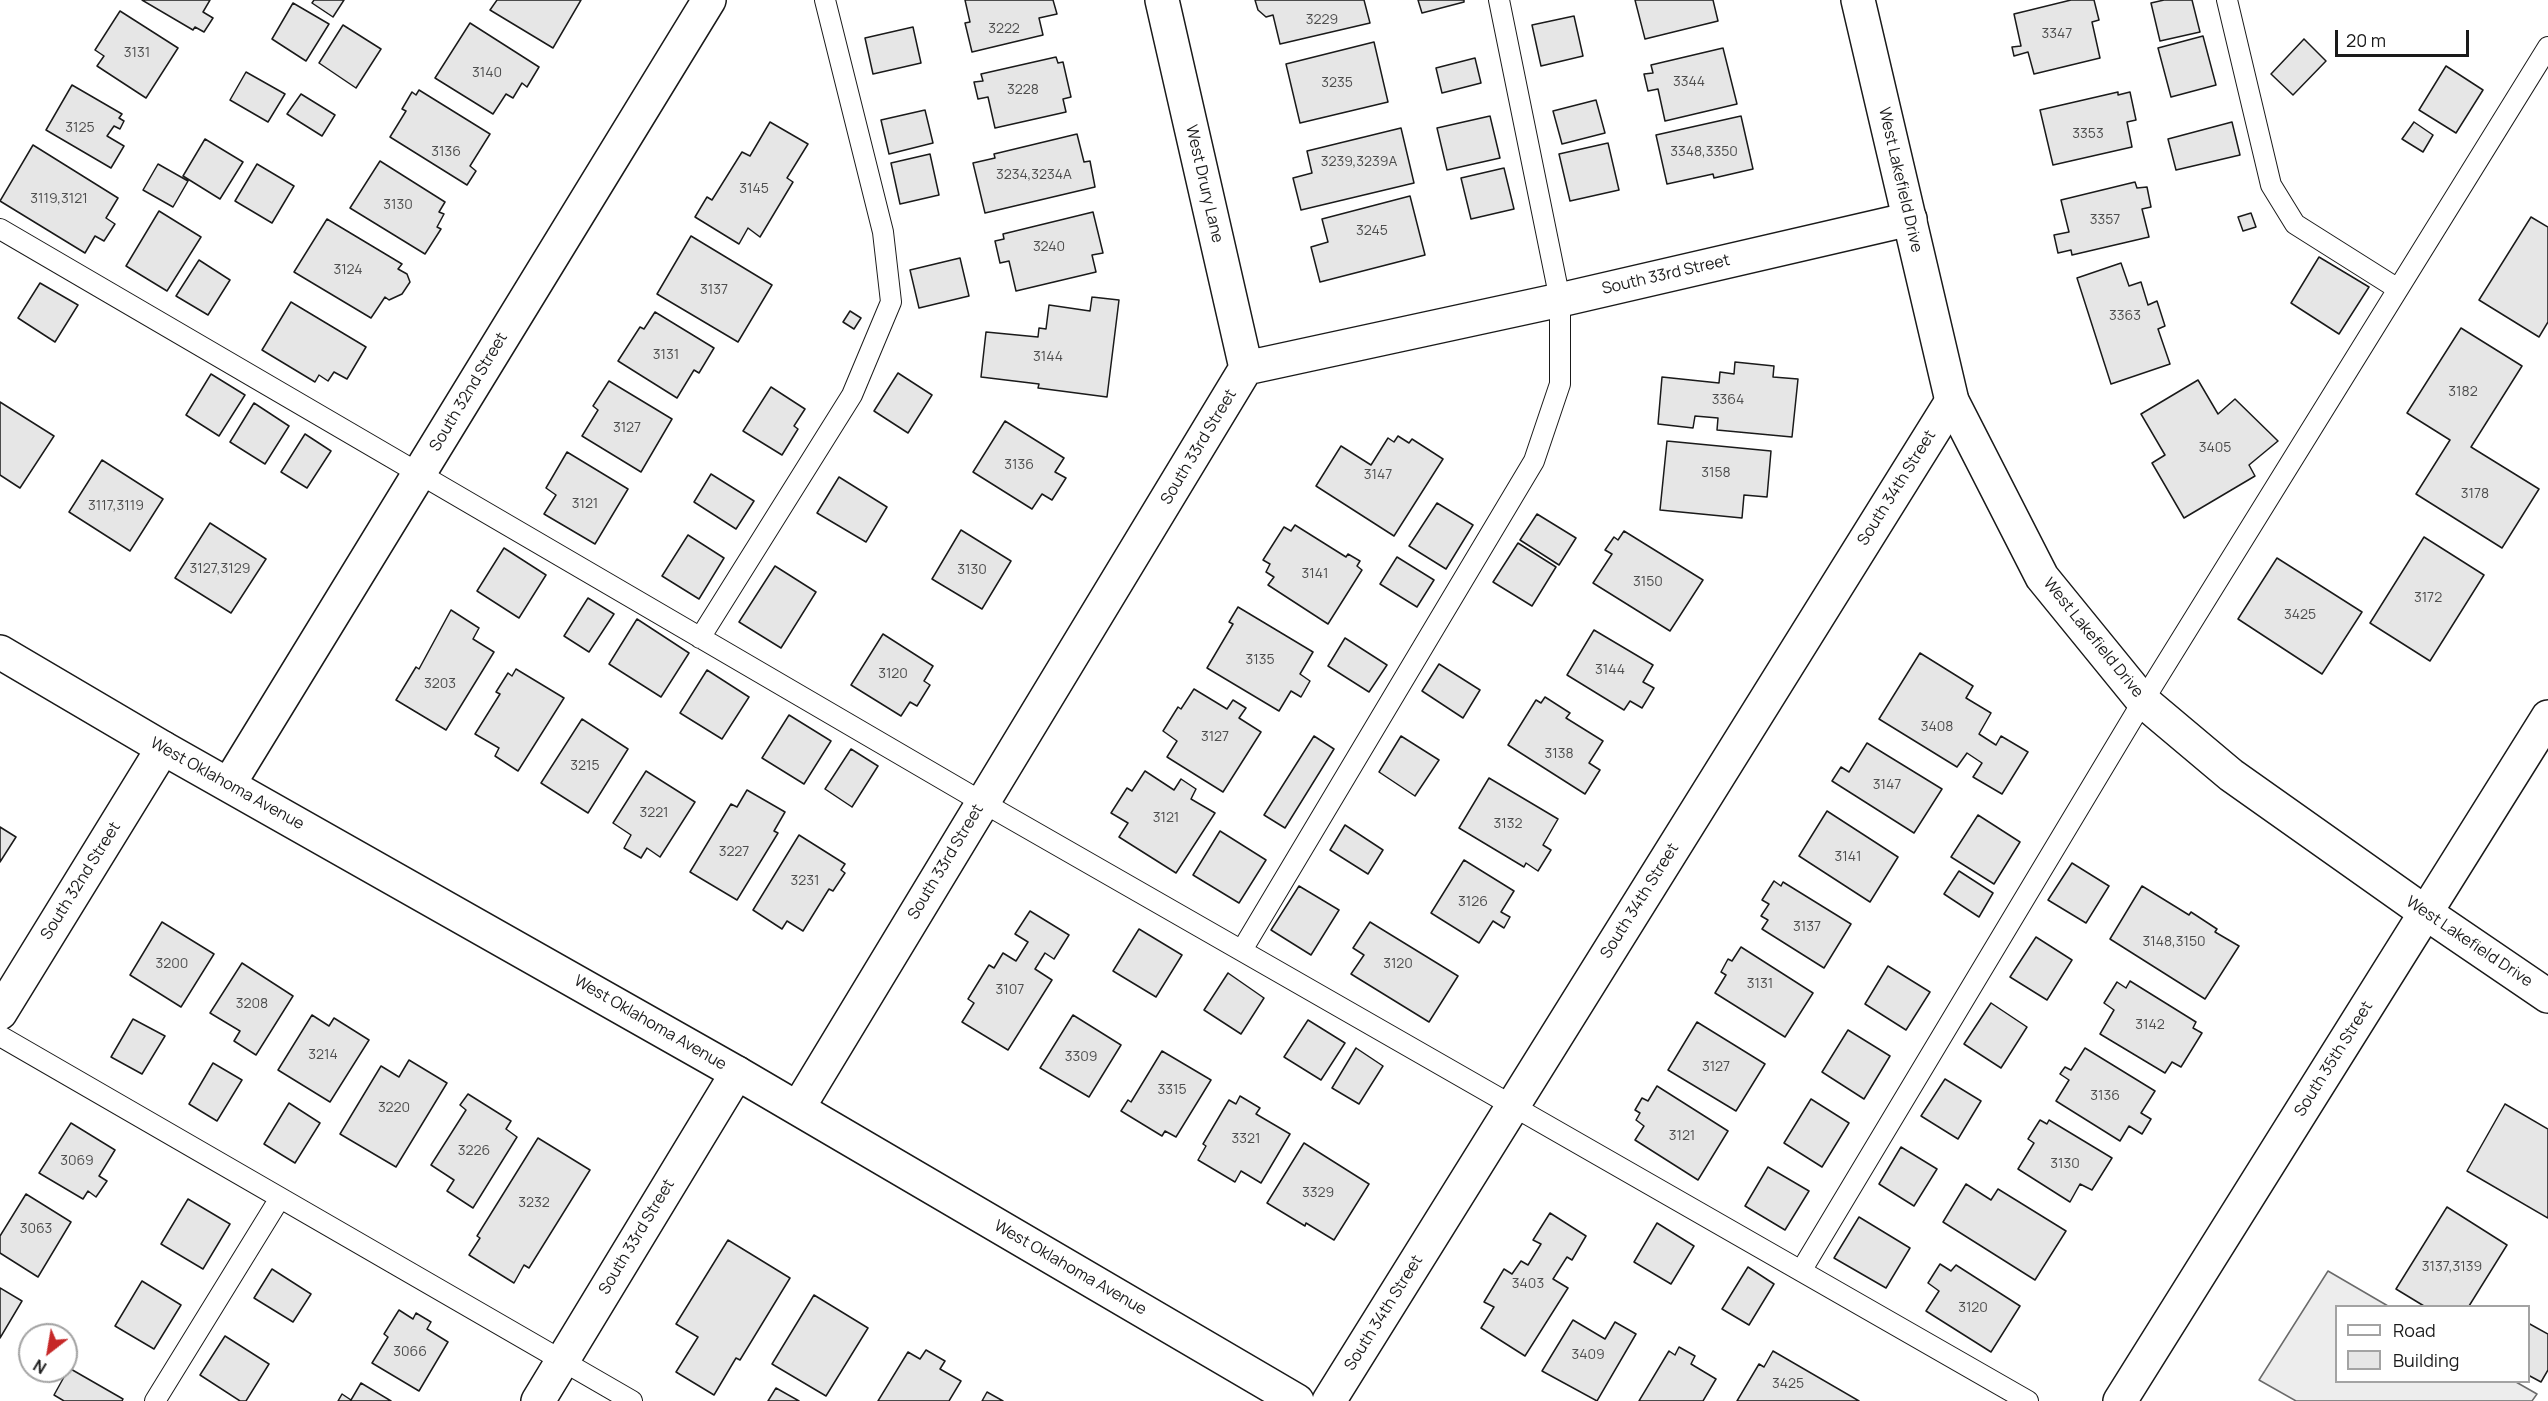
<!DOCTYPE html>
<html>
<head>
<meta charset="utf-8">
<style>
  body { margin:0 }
  #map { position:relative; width:2548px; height:1401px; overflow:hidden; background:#fff; font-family:Manrope,sans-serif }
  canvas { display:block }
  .legend { position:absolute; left:2335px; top:1305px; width:195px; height:78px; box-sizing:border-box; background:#fff; border:2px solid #a3a3a3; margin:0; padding:8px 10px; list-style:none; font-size:18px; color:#1a1a1a }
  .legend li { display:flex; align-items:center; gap:12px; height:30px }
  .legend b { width:30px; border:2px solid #a3a3a3 }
  .north { position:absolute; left:18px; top:1323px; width:60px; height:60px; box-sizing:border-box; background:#fff; border:2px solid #a3a3a3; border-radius:50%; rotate:211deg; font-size:16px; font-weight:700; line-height:24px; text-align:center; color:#1a1a1a }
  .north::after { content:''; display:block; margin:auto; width:21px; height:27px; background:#c62828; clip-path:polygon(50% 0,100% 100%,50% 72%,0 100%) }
  .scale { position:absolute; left:2335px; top:30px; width:134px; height:27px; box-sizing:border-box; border:3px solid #1a1a1a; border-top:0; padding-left:8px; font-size:18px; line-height:21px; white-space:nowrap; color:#1a1a1a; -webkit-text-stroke:4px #fff; paint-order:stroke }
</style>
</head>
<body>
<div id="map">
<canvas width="2548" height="1401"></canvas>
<ul class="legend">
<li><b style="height:8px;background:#fff"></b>Road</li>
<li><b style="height:16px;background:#e6e6e6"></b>Building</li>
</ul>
<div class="north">N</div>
<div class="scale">20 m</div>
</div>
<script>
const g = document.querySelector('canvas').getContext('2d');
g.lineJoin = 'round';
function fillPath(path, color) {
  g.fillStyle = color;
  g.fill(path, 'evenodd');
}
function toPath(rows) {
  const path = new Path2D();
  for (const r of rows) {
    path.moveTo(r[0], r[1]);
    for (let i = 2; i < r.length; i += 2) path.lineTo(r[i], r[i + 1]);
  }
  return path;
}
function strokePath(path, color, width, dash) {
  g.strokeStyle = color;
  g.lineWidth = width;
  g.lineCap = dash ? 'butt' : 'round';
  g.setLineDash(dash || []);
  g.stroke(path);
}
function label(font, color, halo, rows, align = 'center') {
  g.font = font + ' Manrope,sans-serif';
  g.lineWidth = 4.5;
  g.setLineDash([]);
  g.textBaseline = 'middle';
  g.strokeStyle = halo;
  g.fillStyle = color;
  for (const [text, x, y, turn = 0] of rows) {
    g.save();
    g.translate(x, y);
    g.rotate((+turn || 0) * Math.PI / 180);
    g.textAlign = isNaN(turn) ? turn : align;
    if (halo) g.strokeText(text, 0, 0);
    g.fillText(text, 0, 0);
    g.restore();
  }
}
const built = toPath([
  [2328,1271,2388,1306,2336,1306,2336,1382,2516,1382,2537,1394,2532,1401,2296,1401,2259,1380,2328,1271]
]);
fillPath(built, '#ededed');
strokePath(built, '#6a6a6a', 1.5);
const building = toPath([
  [142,0,210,0,203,12,213,18,204,32,195,27,193,30,142,0],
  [314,0,344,0,333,17,312,3,314,0],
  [497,0,581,0,553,48,490,10,497,0],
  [965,0,1053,0,1057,14,1039,18,1043,35,972,52,965,23,970,22,965,0],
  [1255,0,1364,0,1370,23,1280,44,1273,15,1266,17,1258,10,1255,0],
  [1418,0,1464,0,1464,2,1422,13,1418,0],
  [1635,0,1713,0,1718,21,1645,39,1635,0],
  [2071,0,2094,0,2099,20,2092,22,2100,58,2034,74,2028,52,2014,56,2012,47,2021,46,2014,14,2071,0],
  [2164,0,2192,0,2200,32,2160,41,2151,3,2164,0],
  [293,3,329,24,306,61,272,39,293,3],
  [120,11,178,48,146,98,97,66,104,56,95,50,120,11],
  [1574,16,1583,56,1541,66,1532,25,1574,16],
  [470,23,539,67,527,87,522,83,513,98,506,94,493,114,435,78,470,23],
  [343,25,381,49,356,88,319,63,343,25],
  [913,27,921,63,873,74,865,38,913,27],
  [2203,36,2216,85,2171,97,2158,48,2203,36],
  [2304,39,2326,61,2293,95,2271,74,2304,39],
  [1374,42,1388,102,1300,123,1286,64,1374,42],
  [1723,48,1737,104,1665,121,1658,89,1648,91,1644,74,1653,73,1651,65,1723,48],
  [1056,57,1058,63,1063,62,1071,97,1063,99,1066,112,995,128,988,97,978,99,974,82,983,81,981,74,1056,57],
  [1475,58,1481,83,1442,93,1436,68,1475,58],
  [2446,66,2483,90,2456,133,2419,110,2446,66],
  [246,72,285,94,268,122,230,100,246,72],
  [72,85,122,114,119,118,124,121,120,129,114,126,107,136,124,146,111,168,46,130,72,85],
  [419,90,490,134,470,166,476,171,467,185,390,137,406,111,402,109,412,92,416,95,419,90],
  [2118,92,2118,95,2130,92,2136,120,2127,122,2132,147,2053,165,2040,110,2118,92],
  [301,94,335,115,322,136,287,114,301,94],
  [1596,100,1605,133,1562,144,1553,111,1596,100],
  [925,110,933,143,889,154,881,120,925,110],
  [1490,116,1500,158,1447,170,1437,128,1490,116],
  [1741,116,1753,169,1714,178,1713,174,1667,184,1656,135,1741,116],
  [770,122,808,144,787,178,793,182,760,237,748,228,739,244,695,217,707,197,712,200,742,152,750,156,770,122],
  [2232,122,2240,155,2176,170,2168,139,2232,122],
  [2414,122,2433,135,2423,152,2402,139,2414,122],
  [1401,128,1414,183,1301,210,1293,178,1312,173,1307,151,1401,128],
  [1077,134,1084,162,1090,161,1095,187,985,213,973,163,995,158,994,154,1077,134],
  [205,139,243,162,220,199,183,176,205,139],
  [1608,143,1619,190,1570,201,1559,154,1608,143],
  [33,145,118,198,106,218,115,224,104,241,95,236,85,253,0,201,33,145],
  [930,154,939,195,900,204,891,163,930,154],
  [380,161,445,202,439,212,444,214,437,227,441,229,425,254,350,208,380,161],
  [158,164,188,181,173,207,143,190,158,164],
  [257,164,294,186,272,223,235,201,257,164],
  [1504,168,1514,209,1471,219,1461,178,1504,168],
  [2135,182,2137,188,2147,187,2151,207,2142,209,2149,237,2072,255,2071,250,2058,253,2054,235,2069,232,2061,200,2135,182],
  [1410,196,1425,255,1320,282,1311,247,1328,242,1322,219,1410,196],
  [159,211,201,237,167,291,126,266,159,211],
  [1093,212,1103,253,1092,255,1096,272,1016,291,1009,261,1000,263,995,241,1004,239,1003,234,1093,212],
  [2251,213,2256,227,2243,231,2238,217,2251,213],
  [2531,217,2548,227,2548,322,2539,337,2479,300,2531,217],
  [327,219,402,264,398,269,407,274,410,282,402,294,389,300,385,297,371,318,294,272,327,219],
  [691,236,772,285,738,342,657,294,691,236],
  [2319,257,2369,287,2339,334,2291,303,2319,257],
  [960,258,969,296,919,308,910,270,960,258],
  [199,260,230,280,208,315,176,296,199,260],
  [2121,263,2129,286,2141,282,2148,305,2157,301,2165,326,2158,329,2170,364,2111,384,2077,278,2121,263],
  [40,283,78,305,55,342,18,318,40,283],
  [1092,297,1119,300,1107,397,1038,388,1039,384,981,377,986,332,1038,337,1039,328,1046,329,1049,305,1090,311,1092,297],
  [291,302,366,347,347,379,334,372,328,381,319,375,315,382,262,350,291,302],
  [850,311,861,318,854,329,843,322,850,311],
  [655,312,714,348,699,373,694,370,677,398,618,361,640,327,644,329,655,312],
  [2461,328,2522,366,2471,447,2539,489,2502,548,2416,494,2450,440,2407,413,2461,328],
  [1735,362,1774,366,1773,377,1798,379,1792,437,1717,430,1718,418,1695,416,1693,428,1658,424,1662,377,1719,383,1720,372,1734,374,1735,362],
  [898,373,932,395,908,433,874,411,898,373],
  [211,374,245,395,219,436,186,415,211,374],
  [2198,380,2218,414,2235,399,2278,441,2249,465,2255,476,2184,518,2152,463,2165,455,2141,414,2198,380],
  [609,381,672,419,641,472,582,436,598,410,593,406,609,381],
  [771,387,805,409,794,426,798,429,782,455,743,431,771,387],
  [0,402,54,436,20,488,0,475,0,402],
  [254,403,289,426,265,464,230,442,254,403],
  [1005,421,1064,458,1055,472,1066,478,1052,500,1042,494,1032,509,973,472,1005,421],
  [305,434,331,451,307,488,281,472,305,434],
  [1398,436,1409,443,1412,439,1443,459,1394,536,1316,486,1341,446,1371,465,1388,438,1394,442,1398,436],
  [1667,441,1771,451,1767,497,1744,495,1742,518,1660,510,1667,441],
  [567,452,628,489,595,544,544,514,556,495,546,488,567,452],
  [102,460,163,499,130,551,69,512,102,460],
  [711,474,754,501,736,529,694,502,711,474],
  [839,477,887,507,866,542,817,513,839,477],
  [1437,503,1473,525,1446,569,1409,546,1437,503],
  [1537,514,1576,538,1559,565,1520,540,1537,514],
  [210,523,266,559,231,613,175,578,210,523],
  [1295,525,1346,557,1348,554,1360,561,1357,566,1362,570,1328,624,1268,585,1274,577,1266,572,1270,564,1263,560,1284,527,1291,531,1295,525],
  [961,530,1011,561,982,609,932,579,961,530],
  [1624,531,1703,580,1670,631,1593,583,1612,554,1605,550,1614,537,1618,540,1624,531],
  [688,535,724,558,699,599,662,576,688,535],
  [2424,537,2484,575,2430,661,2370,623,2424,537],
  [1518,543,1556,567,1532,606,1493,582,1518,543],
  [504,548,546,575,519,618,477,591,504,548],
  [1397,557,1434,580,1417,607,1380,584,1397,557],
  [2277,558,2362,612,2322,674,2238,619,2277,558],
  [775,566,816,592,781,648,739,622,775,566],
  [588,598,614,614,589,652,564,636,588,598],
  [1238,607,1313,652,1300,674,1310,681,1301,697,1291,691,1279,711,1207,668,1233,624,1229,622,1238,607],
  [451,610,479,628,473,639,494,652,446,730,396,700,416,667,419,669,451,610],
  [637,619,689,653,661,697,609,664,637,619],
  [1594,630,1653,665,1643,682,1654,688,1642,708,1630,701,1624,710,1567,675,1594,630],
  [883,634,933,666,924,681,930,685,917,706,910,702,901,716,851,685,883,634],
  [1345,638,1387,665,1369,692,1328,666,1345,638],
  [1920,653,1973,686,1966,698,1991,713,1979,734,1996,745,2001,736,2028,752,2002,794,1973,777,1982,763,1967,753,1957,767,1879,719,1920,653],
  [1439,664,1480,690,1463,718,1422,691,1439,664],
  [516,669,564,698,518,771,495,756,499,748,475,734,500,694,496,692,508,673,512,676,516,669],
  [707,670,749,697,722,739,680,713,707,670],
  [1194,689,1227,709,1233,700,1246,708,1239,718,1261,732,1223,792,1167,757,1177,741,1163,731,1178,707,1181,709,1194,689],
  [1545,697,1570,713,1566,718,1603,741,1589,763,1600,770,1585,794,1508,745,1536,700,1541,703,1545,697],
  [789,715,831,741,804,784,762,758,789,715],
  [582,719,628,749,588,813,541,783,582,719],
  [1314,736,1334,749,1285,828,1264,815,1314,736],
  [1401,736,1439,760,1415,796,1379,772,1401,736],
  [1867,743,1942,789,1914,833,1832,781,1841,767,1849,772,1867,743],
  [851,749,878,766,852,807,825,789,851,749],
  [646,771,695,802,660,857,647,848,641,858,624,848,631,835,613,823,646,771],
  [1145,771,1174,790,1181,779,1196,789,1191,799,1215,813,1176,873,1119,837,1128,823,1111,813,1127,788,1132,791,1145,771],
  [1489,778,1558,819,1543,845,1551,850,1538,871,1526,863,1524,867,1459,828,1489,778],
  [747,790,785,812,774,831,778,833,737,900,690,872,731,804,737,807,747,790],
  [1827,811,1898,857,1870,902,1799,856,1827,811],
  [1978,815,2020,842,1994,884,1951,857,1978,815],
  [1345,825,1383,850,1368,874,1330,850,1345,825],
  [0,827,16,837,0,862,0,827],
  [1220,831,1266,860,1239,903,1193,875,1220,831],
  [799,835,845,864,841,870,845,873,833,891,829,889,803,931,787,921,782,929,753,910,799,835],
  [1464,860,1514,891,1501,912,1510,917,1504,928,1493,921,1479,943,1431,913,1464,860],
  [2072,863,2109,886,2086,923,2048,900,2072,863],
  [1959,871,1993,893,1979,917,1944,894,1959,871],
  [1774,881,1781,886,1783,882,1851,924,1824,968,1762,929,1768,920,1761,916,1769,904,1762,900,1774,881],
  [1299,886,1339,910,1311,955,1271,930,1299,886],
  [2142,886,2189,915,2191,912,2217,929,2215,932,2239,946,2205,999,2110,939,2142,886],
  [1030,911,1069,935,1054,959,1045,953,1035,969,1052,980,1008,1050,962,1022,974,1003,968,999,989,965,994,968,1003,953,1016,961,1028,942,1015,934,1030,911],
  [162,922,214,954,181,1007,130,975,162,922],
  [1370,922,1458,976,1429,1022,1351,974,1364,955,1353,948,1370,922],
  [1139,929,1182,955,1156,997,1113,971,1139,929],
  [2036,937,2072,960,2047,1000,2010,977,2036,937],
  [1741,947,1813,993,1785,1037,1715,993,1726,975,1721,972,1728,959,1732,961,1741,947],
  [242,963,293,996,256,1055,234,1041,240,1031,210,1013,242,963],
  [1888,966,1930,992,1906,1030,1865,1004,1888,966],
  [1228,973,1264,998,1241,1034,1204,1010,1228,973],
  [2130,981,2196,1022,2193,1028,2202,1033,2181,1067,2172,1062,2165,1073,2100,1034,2114,1010,2104,1003,2117,982,2126,988,2130,981],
  [1991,1003,2027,1027,2001,1068,1964,1044,1991,1003],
  [312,1015,329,1026,334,1018,369,1040,330,1102,278,1070,312,1015],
  [1073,1015,1121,1045,1089,1097,1040,1068,1073,1015],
  [133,1019,165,1036,142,1074,111,1057,133,1019],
  [1308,1020,1345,1043,1321,1080,1284,1057,1308,1020],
  [1697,1022,1765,1064,1736,1111,1668,1070,1697,1022],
  [1848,1030,1890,1056,1864,1099,1822,1072,1848,1030],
  [1356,1048,1383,1066,1359,1104,1332,1088,1356,1048],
  [2085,1048,2155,1091,2141,1113,2151,1119,2142,1134,2129,1126,2120,1141,2056,1101,2069,1080,2060,1074,2065,1067,2071,1070,2085,1048],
  [1162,1051,1211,1080,1176,1137,1165,1131,1162,1136,1121,1111,1128,1100,1131,1102,1162,1051],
  [409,1060,447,1083,396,1167,340,1134,381,1066,399,1077,409,1060],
  [213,1063,242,1080,217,1121,189,1104,213,1063],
  [1945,1079,1981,1101,1958,1139,1921,1116,1945,1079],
  [1657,1086,1728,1131,1698,1180,1635,1140,1644,1126,1636,1120,1640,1113,1635,1110,1642,1098,1648,1101,1657,1086],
  [468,1094,511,1121,506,1129,517,1137,473,1208,447,1191,454,1180,431,1165,466,1110,460,1105,468,1094],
  [1240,1096,1260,1108,1256,1114,1290,1134,1261,1183,1241,1171,1235,1182,1198,1160,1206,1146,1203,1144,1229,1100,1236,1104,1240,1096],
  [1811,1099,1849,1123,1822,1167,1784,1143,1811,1099],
  [289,1103,320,1123,295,1163,264,1144,289,1103],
  [2505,1104,2548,1129,2548,1218,2467,1171,2505,1104],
  [2040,1120,2047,1124,2049,1120,2112,1158,2092,1190,2080,1184,2070,1202,2018,1169,2034,1143,2028,1139,2040,1120],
  [71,1123,115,1150,99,1176,107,1181,96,1197,88,1191,83,1199,39,1173,71,1123],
  [538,1138,590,1170,529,1268,524,1265,514,1283,469,1255,480,1238,477,1236,538,1138],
  [1304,1143,1369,1184,1334,1240,1306,1223,1305,1226,1267,1203,1304,1143],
  [1901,1147,1937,1169,1914,1206,1879,1184,1901,1147],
  [1768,1167,1809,1191,1785,1230,1745,1206,1768,1167],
  [1966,1184,1991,1200,1998,1189,2066,1231,2035,1280,1943,1222,1966,1184],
  [26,1194,71,1222,38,1277,0,1253,0,1236,26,1194],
  [188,1199,230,1224,203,1269,161,1244,188,1199],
  [2447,1207,2507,1245,2469,1306,2424,1306,2396,1289,2447,1207],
  [1550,1213,1586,1236,1572,1260,1567,1257,1553,1279,1568,1288,1525,1356,1481,1328,1494,1307,1484,1302,1504,1269,1512,1274,1521,1261,1528,1265,1541,1244,1533,1240,1550,1213],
  [1859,1217,1910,1248,1886,1288,1834,1258,1859,1217],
  [1657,1223,1694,1246,1671,1284,1634,1262,1657,1223],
  [728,1240,790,1278,740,1360,736,1358,714,1395,676,1372,698,1337,676,1324,728,1240],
  [1940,1264,1951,1271,1956,1265,2020,1306,1991,1352,1926,1311,1939,1291,1928,1283,1940,1264],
  [1748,1267,1774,1284,1749,1325,1722,1309,1748,1267],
  [272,1269,311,1294,293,1322,254,1298,272,1269],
  [142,1281,181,1305,154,1349,115,1326,142,1281],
  [0,1288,22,1301,0,1338,0,1288],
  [814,1295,868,1328,826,1396,772,1364,814,1295],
  [399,1310,413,1319,416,1313,431,1322,427,1329,448,1342,419,1391,372,1363,388,1337,384,1334,399,1310],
  [1573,1320,1605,1339,1615,1322,1636,1334,1597,1401,1542,1371,1573,1320],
  [2528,1323,2548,1334,2548,1370,2541,1382,2528,1375,2528,1323],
  [225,1336,269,1364,246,1401,240,1401,200,1375,225,1336],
  [1679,1347,1695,1356,1691,1364,1716,1379,1703,1401,1639,1401,1669,1351,1675,1355,1679,1347],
  [926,1350,945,1361,940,1369,961,1381,949,1401,878,1401,908,1352,920,1359,926,1350],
  [1773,1351,1859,1401,1737,1401,1759,1364,1764,1367,1773,1351],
  [69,1368,123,1399,122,1401,64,1401,54,1395,69,1368],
  [361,1383,391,1401,338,1401,342,1394,351,1400,361,1383],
  [776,1388,799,1401,768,1401,776,1388],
  [987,1392,1003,1401,982,1401,987,1392]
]);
fillPath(building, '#e6e6e6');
strokePath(building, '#1a1a1a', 1.5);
const service = toPath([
  [2227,0,2271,185,2295,224,2398,289],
  [0,229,982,802,2028,1401],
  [700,638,852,395,891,302,883,232,825,0],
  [1242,950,1534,461,1560,384,1560,300,1499,0],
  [0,1036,632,1401],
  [1801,1271,2143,701,2548,47],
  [155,1401,280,1198]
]);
const minor = toPath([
  [1162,0,1246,368],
  [229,784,709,0],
  [2426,913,2548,996],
  [0,1013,163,748],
  [798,1108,1246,368,1560,300,1910,219],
  [538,1401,737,1073],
  [1329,1401,1952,401]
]);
const tertiary = toPath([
  [1858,0,1952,401,2042,577,2143,701,2231,775,2426,913]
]);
const secondary = toPath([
  [0,652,163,748,737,1073,1297,1401],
  [2120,1401,2548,717]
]);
strokePath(service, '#1a1a1a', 22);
strokePath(minor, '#1a1a1a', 36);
strokePath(tertiary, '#1a1a1a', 36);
strokePath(secondary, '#1a1a1a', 36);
strokePath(service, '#fff', 20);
strokePath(minor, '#fff', 33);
strokePath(tertiary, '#fff', 33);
strokePath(secondary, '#fff', 33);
label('14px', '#4d4d4d', null, [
  ["3229",1322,20],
  ["3222",1004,29],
  ["3347",2057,34],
  ["3131",137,53],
  ["3140",487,73],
  ["3344",1689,82],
  ["3235",1337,83],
  ["3228",1023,90],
  ["3125",80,128],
  ["3353",2088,134],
  ["3136",446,152],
  ["3348,3350",1704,152],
  ["3239,3239A",1359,162],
  ["3234,3234A",1034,175],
  ["3145",754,189],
  ["3119,3121",59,199],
  ["3130",398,205],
  ["3357",2105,220],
  ["3245",1372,231],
  ["3240",1049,247],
  ["3124",348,270],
  ["3137",714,290],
  ["3363",2125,316],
  ["3131",666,355],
  ["3144",1048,357],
  ["3182",2463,392],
  ["3364",1728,400],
  ["3127",627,428],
  ["3405",2215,448],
  ["3136",1019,465],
  ["3158",1716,473],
  ["3147",1378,475],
  ["3178",2475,494],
  ["3121",585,504],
  ["3117,3119",116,506],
  ["3127,3129",220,569],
  ["3130",972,570],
  ["3141",1315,574],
  ["3150",1648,582],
  ["3172",2428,598],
  ["3425",2300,615],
  ["3135",1260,660],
  ["3144",1610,670],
  ["3120",893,674],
  ["3203",440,684],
  ["3408",1937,727],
  ["3127",1215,737],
  ["3138",1559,754],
  ["3215",585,766],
  ["3147",1887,785],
  ["3221",654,813],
  ["3121",1166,818],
  ["3132",1508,824],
  ["3227",734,852],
  ["3141",1848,857],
  ["3231",805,881],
  ["3126",1473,902],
  ["3137",1807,927],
  ["3148,3150",2174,942],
  ["3200",172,964],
  ["3120",1398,964],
  ["3131",1760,984],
  ["3107",1010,990],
  ["3208",252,1004],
  ["3142",2150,1025],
  ["3214",323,1055],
  ["3309",1081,1057],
  ["3127",1716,1067],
  ["3315",1172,1090],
  ["3136",2105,1096],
  ["3220",394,1108],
  ["3121",1682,1136],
  ["3321",1246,1139],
  ["3226",474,1151],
  ["3069",77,1161],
  ["3130",2065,1164],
  ["3329",1318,1193],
  ["3232",534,1203],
  ["3063",36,1229],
  ["3137,3139",2452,1267],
  ["3403",1528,1284],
  ["3120",1973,1308],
  ["3066",410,1352],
  ["3409",1588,1355],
  ["3425",1788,1384]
]);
label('16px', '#1a1a1a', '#fff', [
  ["West Lakefield Drive",1900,180,77],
  ["West Drury Lane",1204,184,77],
  ["South 33rd Street",1666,275,-13],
  ["South 32nd Street",469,392,-59],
  ["South 33rd Street",1199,447,-59],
  ["South 34th Street",1897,488,-58],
  ["West Lakefield Drive",2093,638,51],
  ["West Oklahoma Avenue",227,784,29],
  ["South 33rd Street",946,862,-59],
  ["South 32nd Street",81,881,-58],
  ["South 34th Street",1640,901,-58],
  ["West Lakefield Drive",2469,942,34],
  ["West Oklahoma Avenue",650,1023,30],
  ["South 35th Street",2334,1059,-58],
  ["South 33rd Street",637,1237,-59],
  ["West Oklahoma Avenue",1070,1268,30],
  ["South 34th Street",1384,1313,-58]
]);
</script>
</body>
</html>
